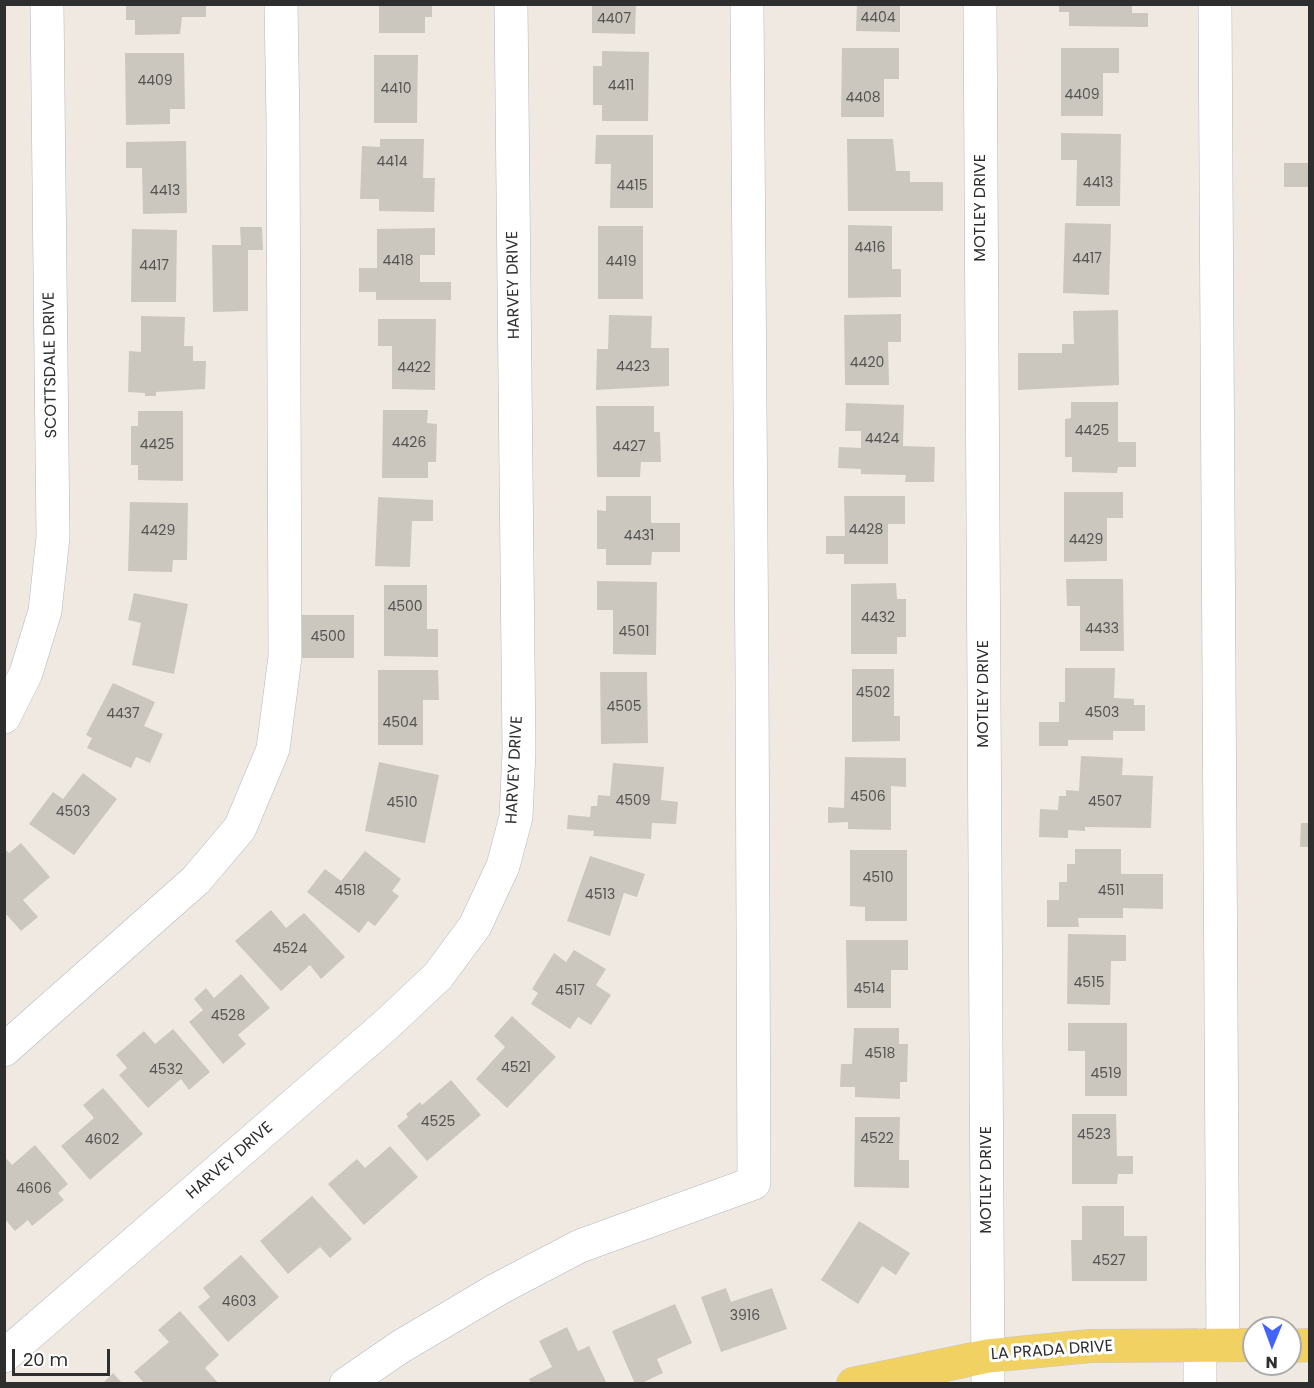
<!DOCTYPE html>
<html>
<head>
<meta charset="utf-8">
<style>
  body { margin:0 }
  #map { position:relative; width:1314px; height:1388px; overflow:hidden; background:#efe9e1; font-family:Poppins,sans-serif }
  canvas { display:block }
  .frame { position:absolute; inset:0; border:6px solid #2e2e2e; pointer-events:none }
  .north { position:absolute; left:1242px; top:1316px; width:60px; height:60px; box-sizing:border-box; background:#fff; border:2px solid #ababab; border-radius:50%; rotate:181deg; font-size:16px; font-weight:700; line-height:24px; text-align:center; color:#2e2e2e }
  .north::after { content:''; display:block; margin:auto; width:21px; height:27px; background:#4264fb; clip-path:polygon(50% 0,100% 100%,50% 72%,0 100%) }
  .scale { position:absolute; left:12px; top:1349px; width:98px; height:27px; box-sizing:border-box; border:3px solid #2e2e2e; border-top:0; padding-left:8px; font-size:18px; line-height:21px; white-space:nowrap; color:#2e2e2e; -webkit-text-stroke:4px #fff; paint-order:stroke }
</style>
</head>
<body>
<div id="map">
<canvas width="1314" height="1388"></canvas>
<div class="frame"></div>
<div class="north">N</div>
<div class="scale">20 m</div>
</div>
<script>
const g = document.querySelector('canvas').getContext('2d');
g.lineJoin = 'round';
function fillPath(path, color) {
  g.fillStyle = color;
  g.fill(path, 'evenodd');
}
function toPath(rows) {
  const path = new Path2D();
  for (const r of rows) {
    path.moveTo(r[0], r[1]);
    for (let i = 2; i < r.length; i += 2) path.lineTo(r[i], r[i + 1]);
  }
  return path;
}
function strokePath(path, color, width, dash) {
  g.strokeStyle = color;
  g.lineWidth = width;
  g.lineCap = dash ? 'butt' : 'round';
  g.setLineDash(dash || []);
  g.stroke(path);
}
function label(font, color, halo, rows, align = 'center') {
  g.font = font + ' Poppins,sans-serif';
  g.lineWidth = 6;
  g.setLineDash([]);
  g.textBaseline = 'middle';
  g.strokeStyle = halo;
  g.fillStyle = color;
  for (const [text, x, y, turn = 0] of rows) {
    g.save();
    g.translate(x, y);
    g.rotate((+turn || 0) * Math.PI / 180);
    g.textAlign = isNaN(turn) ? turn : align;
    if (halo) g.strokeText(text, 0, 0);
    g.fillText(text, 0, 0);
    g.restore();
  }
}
fillPath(toPath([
  [126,4,206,4,206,17,182,17,180,34,135,35,135,20,126,20],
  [379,4,432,4,432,17,425,17,425,33,379,33],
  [592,4,636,4,635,34,592,33],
  [857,4,900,4,900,32,856,31],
  [1059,4,1132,4,1132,13,1148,13,1148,27,1069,26,1069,12,1059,12],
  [842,48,899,48,899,79,884,79,884,117,841,117],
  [1061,48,1119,48,1119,73,1103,73,1103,116,1061,116],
  [602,51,649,52,648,121,602,121,602,105,593,105,593,66,602,66],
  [125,53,184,53,185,109,170,109,170,124,126,125],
  [374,55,418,55,417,123,374,123],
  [1061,133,1121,134,1120,206,1076,206,1077,160,1061,160],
  [596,135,653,135,653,208,610,208,611,164,595,164],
  [380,139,424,139,423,178,435,178,434,212,379,211,379,199,360,199,362,146,380,147],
  [847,139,893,139,896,171,910,171,910,182,943,182,943,211,848,211],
  [186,141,187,213,143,214,142,168,126,168,126,142],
  [1284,163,1310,163,1310,187,1284,187],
  [1065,223,1111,224,1109,295,1063,293],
  [848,225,892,226,892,269,901,269,901,297,848,298],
  [598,226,643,226,643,299,598,299],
  [240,227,262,227,263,250,248,250,248,311,213,312,212,245,241,245],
  [435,228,435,255,420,255,420,282,451,282,451,300,376,300,376,292,359,292,359,268,377,268,377,229],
  [132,229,177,230,176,302,131,302],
  [1118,310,1119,385,1018,390,1018,353,1062,353,1062,344,1074,344,1073,311],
  [901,314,901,342,888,342,889,385,845,385,844,315],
  [609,315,652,316,651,348,669,348,669,386,596,390,597,349,608,349],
  [141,316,185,317,184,346,193,346,193,361,206,361,205,389,156,392,156,396,145,396,145,393,128,392,129,351,141,352],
  [378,319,436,319,435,390,392,389,392,346,378,346],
  [1071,402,1118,402,1118,442,1136,442,1136,467,1118,467,1117,473,1072,472,1072,457,1065,457,1065,419,1071,418],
  [846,403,904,405,903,446,935,447,934,482,905,482,906,475,861,474,861,469,838,468,839,447,861,448,861,431,845,431],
  [596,406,654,406,654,432,660,432,661,462,641,462,640,477,597,477],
  [383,410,428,410,427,423,437,424,436,462,428,462,428,478,382,478],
  [138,411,183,411,183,481,138,480,138,465,131,465,131,426,138,426],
  [1064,492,1123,492,1123,518,1107,518,1107,561,1064,562],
  [606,496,651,496,651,523,680,523,680,552,652,552,651,565,606,565,606,549,597,549,597,510,606,511],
  [844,496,905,496,905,524,888,524,888,564,844,564,844,554,826,554,826,536,845,536],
  [378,497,433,500,433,521,412,521,410,567,375,566],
  [130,502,188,503,187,560,173,560,172,572,128,571],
  [1066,579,1123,579,1124,651,1080,651,1080,606,1067,606],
  [597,581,657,582,656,655,613,654,613,610,597,610],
  [896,583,897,599,906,599,906,637,897,637,897,654,851,654,851,584],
  [384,585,427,585,427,629,438,629,438,657,384,656],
  [134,593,188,604,174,674,132,665,141,623,128,620],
  [301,615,354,615,354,658,301,658],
  [1065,668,1115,668,1114,698,1134,699,1134,705,1145,705,1145,731,1113,731,1113,740,1068,740,1068,746,1039,746,1039,722,1059,722,1059,702,1065,702],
  [852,669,894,669,894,716,900,716,900,741,852,742],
  [378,670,438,670,439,700,423,700,423,745,378,745],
  [600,672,647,672,648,743,601,744],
  [113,683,155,702,144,726,163,734,150,763,136,757,131,768,87,748,92,738,86,735],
  [1081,756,1123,758,1122,775,1153,776,1151,828,1085,827,1085,831,1068,830,1068,838,1039,837,1040,809,1058,810,1059,796,1066,796,1066,790,1079,791],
  [845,757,906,758,906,787,891,786,891,830,848,829,848,822,828,823,828,807,844,808],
  [379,762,439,775,425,843,365,831],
  [613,763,664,767,661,800,678,802,676,824,652,823,651,839,593,836,594,831,567,829,568,815,590,817,591,806,597,806,598,795,610,796],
  [83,773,117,799,74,855,29,824,53,792,63,799],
  [1301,823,1310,823,1310,847,1300,847],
  [21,843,50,877,23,900,38,917,21,931,7,915,4,917,4,848,9,853],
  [1075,849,1121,849,1121,874,1163,874,1163,909,1123,908,1123,918,1078,918,1079,927,1047,927,1047,900,1059,900,1059,882,1067,882,1067,864,1075,864],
  [850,850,907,850,907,921,865,921,865,907,850,906],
  [365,851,401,879,392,891,399,896,375,926,368,921,359,933,307,892,325,869,341,881],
  [590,856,645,874,637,897,624,893,610,936,567,921],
  [271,910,286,928,304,913,345,957,321,979,310,965,281,991,235,941],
  [1068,934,1126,935,1126,961,1111,961,1110,1005,1067,1004],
  [846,940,908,940,908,970,891,970,891,1008,847,1008],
  [574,950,606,969,596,985,611,995,591,1025,578,1017,570,1029,531,1004,538,993,532,989,554,953,566,962],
  [241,974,270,1008,238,1035,246,1044,223,1064,189,1022,203,1010,194,999,206,988,214,998],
  [512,1016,556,1057,507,1108,476,1079,505,1047,494,1036],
  [1068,1023,1127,1023,1127,1096,1085,1096,1085,1051,1068,1051],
  [854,1028,899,1028,899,1044,908,1044,907,1082,900,1082,900,1099,855,1097,855,1087,840,1087,841,1064,852,1064],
  [173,1029,210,1072,189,1090,181,1079,148,1108,119,1075,127,1068,116,1055,144,1031,155,1044],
  [451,1080,481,1115,427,1161,397,1126,408,1117,406,1114,420,1102,422,1105],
  [103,1088,143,1134,90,1180,61,1146,94,1118,83,1105],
  [1072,1114,1116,1114,1117,1156,1133,1156,1133,1174,1118,1174,1117,1184,1072,1184],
  [855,1117,900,1117,899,1160,909,1160,909,1188,854,1187],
  [35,1145,68,1184,58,1193,64,1200,32,1226,28,1220,15,1231,4,1218,4,1156,12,1165],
  [390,1146,418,1177,364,1225,328,1184,357,1159,365,1168],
  [312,1196,352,1239,330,1258,320,1247,288,1274,260,1241],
  [1082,1206,1124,1206,1124,1236,1147,1236,1147,1281,1072,1281,1071,1240,1082,1240],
  [859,1221,910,1253,896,1275,882,1266,858,1304,821,1280],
  [241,1255,279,1297,228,1342,198,1307,210,1297,203,1288],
  [726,1288,731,1302,772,1288,787,1329,721,1352,701,1297],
  [675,1304,692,1343,657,1359,663,1373,640,1384,635,1384,612,1331],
  [180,1311,219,1355,205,1368,219,1384,145,1384,134,1372,169,1342,158,1330],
  [567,1327,578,1351,589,1346,607,1384,531,1384,529,1379,552,1367,539,1341],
  [113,1373,123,1384,102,1384]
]), '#cbc7bf');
const minor = toPath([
  [980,4,988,1384],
  [1215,4,1223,1345],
  [4,717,26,673,45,611,53,537,47,4],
  [4,1050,196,880,240,828,273,749,285,657,283,122,281,4],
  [4,1356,386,1025,438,976,475,926,503,866,516,817,519,751,511,4],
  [346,1384,400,1347,498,1289,580,1246,754,1183,752,675,747,4],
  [1200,1384,1200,1345]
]);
const major = toPath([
  [1290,1346,1310,1345],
  [853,1384,988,1356,1090,1346,1254,1345]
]);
strokePath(minor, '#b4b7c1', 34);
strokePath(major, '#c9c9c9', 34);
strokePath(minor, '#fff', 33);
strokePath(major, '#f2d163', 33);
label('14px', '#555452', null, [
  ["4404",878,18],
  ["4407",614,19],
  ["4409",155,81],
  ["4411",621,86],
  ["4410",396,89],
  ["4409",1082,95],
  ["4408",863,98],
  ["4414",392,162],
  ["4413",1098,183],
  ["4415",632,186],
  ["4413",165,191],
  ["4416",870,248],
  ["4417",1087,259],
  ["4418",398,261],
  ["4419",621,262],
  ["4417",154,266],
  ["4420",867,363],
  ["4423",633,367],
  ["4422",414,368],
  ["4425",1092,431],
  ["4424",882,439],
  ["4426",409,443],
  ["4425",157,445],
  ["4427",629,447],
  ["4428",866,530],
  ["4429",158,531],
  ["4431",639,536],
  ["4429",1086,540],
  ["4500",405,607],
  ["4432",878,618],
  ["4433",1102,629],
  ["4501",634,632],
  ["4500",328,637],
  ["4502",873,693],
  ["4505",624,707],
  ["4503",1102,713],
  ["4437",123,714],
  ["4504",400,723],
  ["4506",868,797],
  ["4509",633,801],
  ["4507",1105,802],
  ["4510",402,803],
  ["4503",73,812],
  ["4510",878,878],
  ["4518",350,891],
  ["4511",1111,891],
  ["4513",600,895],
  ["4524",290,949],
  ["4515",1089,983],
  ["4514",869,989],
  ["4517",570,991],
  ["4528",228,1016],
  ["4518",880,1054],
  ["4521",516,1068],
  ["4532",166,1070],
  ["4519",1106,1074],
  ["4525",438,1122],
  ["4523",1094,1135],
  ["4522",877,1139],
  ["4602",102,1140],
  ["4606",34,1189],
  ["4527",1109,1261],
  ["4603",239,1302],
  ["3916",745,1316]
]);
label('16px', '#2e2e2e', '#fff', [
  ["MOTLEY DRIVE",981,208,-90],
  ["HARVEY DRIVE",514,285,-91],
  ["SCOTTSDALE DRIVE",51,365,-91],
  ["MOTLEY DRIVE",984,694,-90],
  ["HARVEY DRIVE",515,770,-87],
  ["HARVEY DRIVE",230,1161,-41],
  ["MOTLEY DRIVE",987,1180,-90],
  ["LA PRADA DRIVE",1052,1351,-4]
]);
</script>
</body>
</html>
